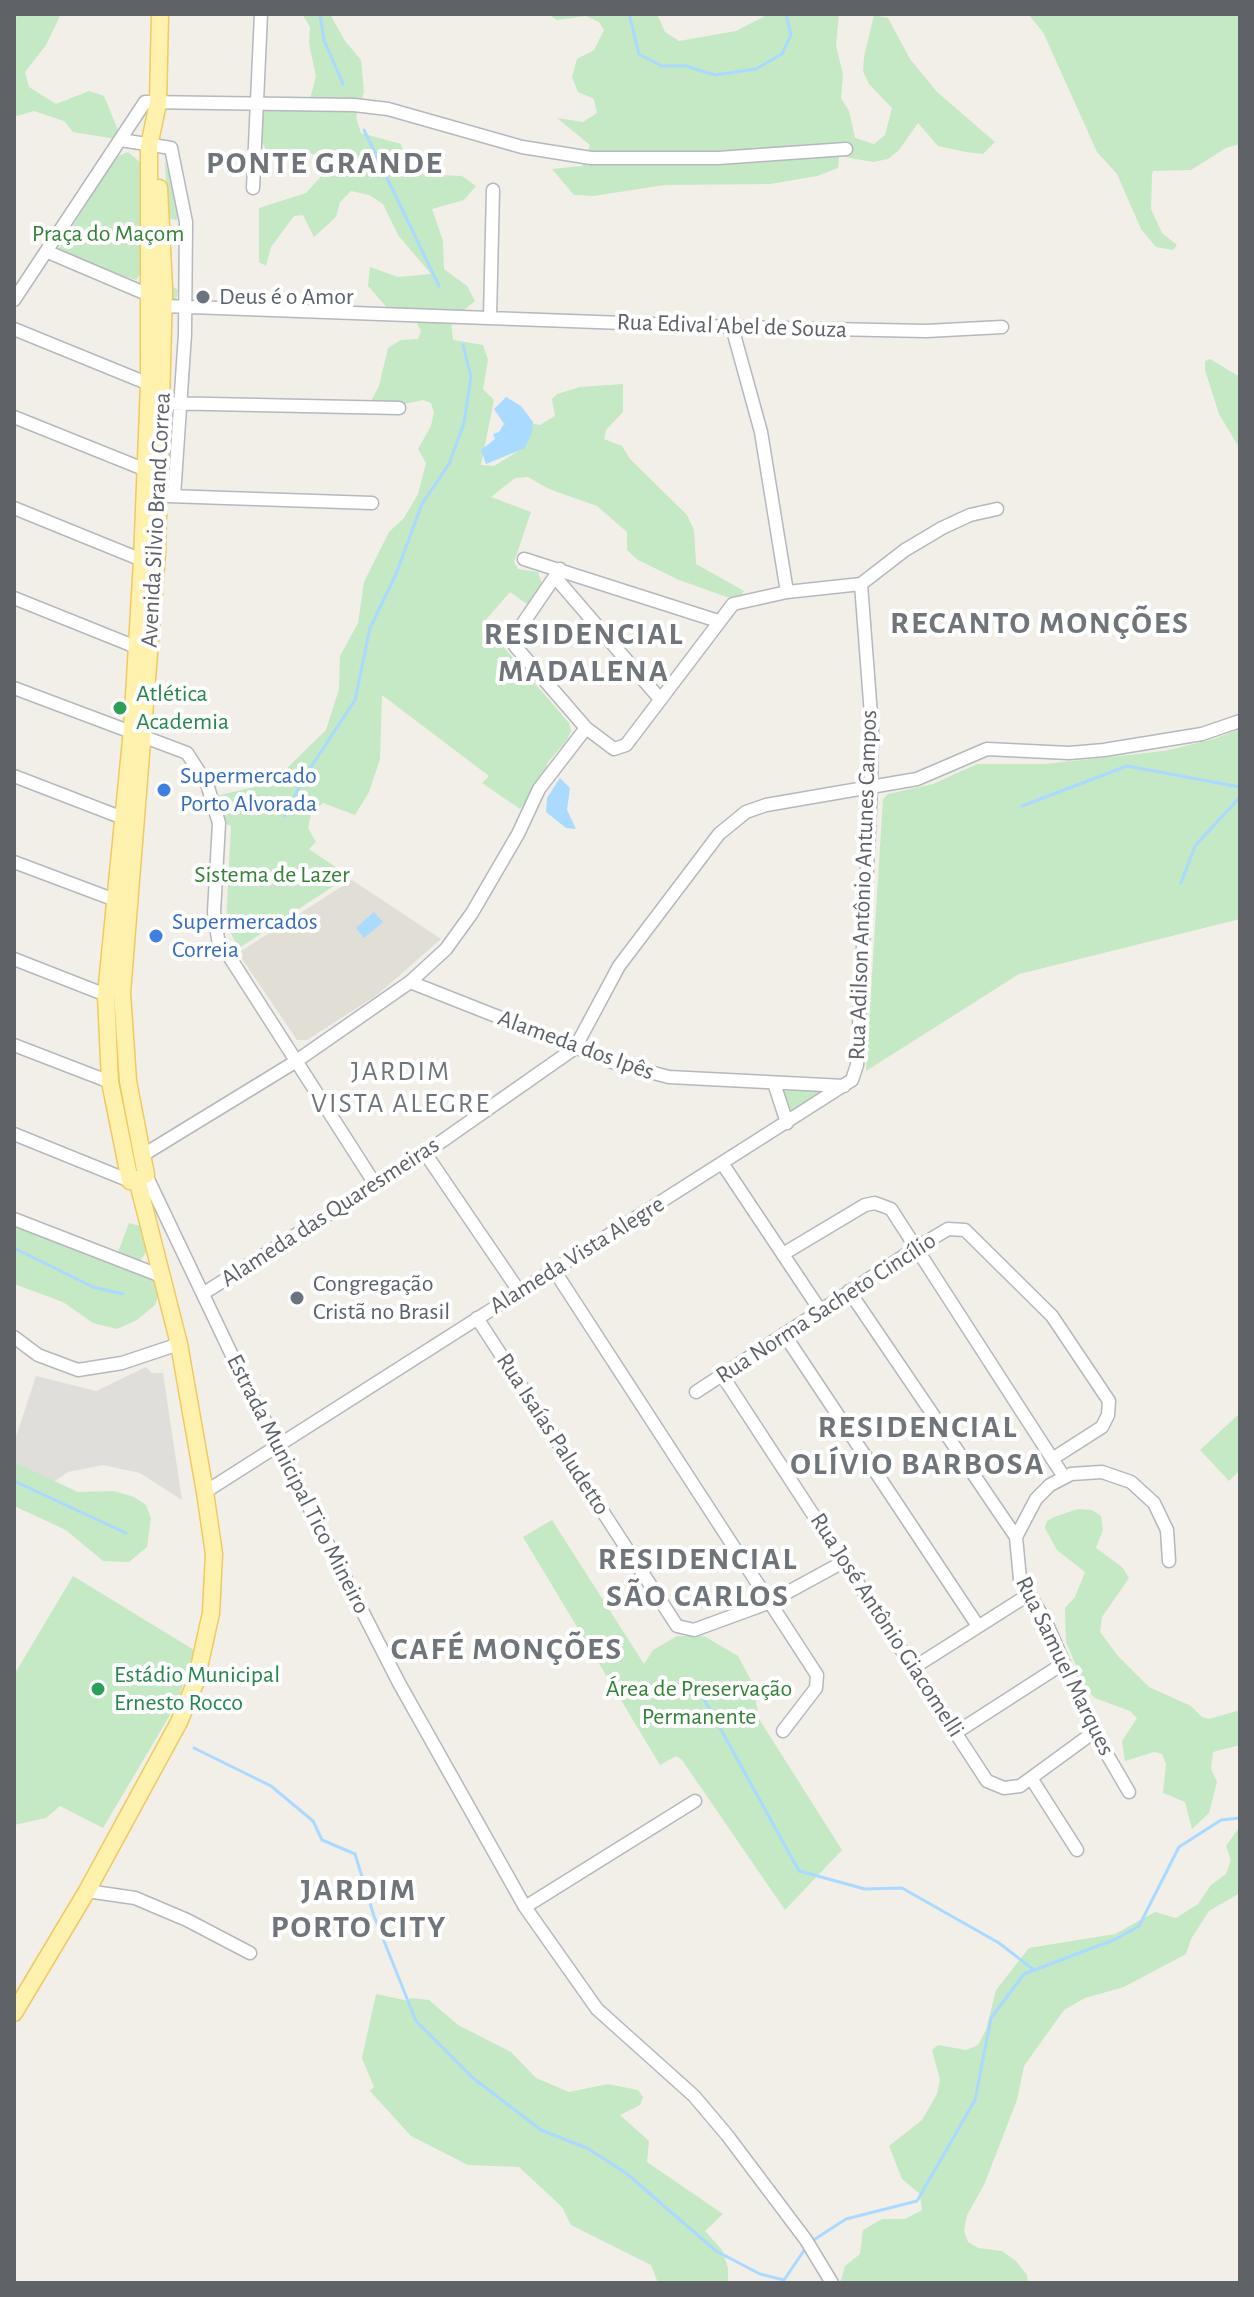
<!DOCTYPE html>
<html>
<head>
<meta charset="utf-8">
<style>
  body { margin:0 }
  #map { position:relative; width:1254px; height:2297px; overflow:hidden; background:#f1efe8; font-family:"Alegreya Sans",sans-serif }
  canvas { display:block }
  .frame { position:absolute; inset:0; border:16px solid #5f6368; pointer-events:none }
</style>
</head>
<body>
<div id="map">
<canvas width="1254" height="2297"></canvas>
<div class="frame"></div>
</div>
<script>
const g = document.querySelector('canvas').getContext('2d');
g.lineJoin = 'round';
function fillPath(path, color) {
  g.fillStyle = color;
  g.fill(path, 'evenodd');
}
function toPath(rows) {
  const path = new Path2D();
  for (const r of rows) {
    path.moveTo(r[0], r[1]);
    for (let i = 2; i < r.length; i += 2) path.lineTo(r[i], r[i + 1]);
  }
  return path;
}
function strokePath(path, color, width, dash) {
  g.strokeStyle = color;
  g.lineWidth = width;
  g.lineCap = dash ? 'butt' : 'round';
  g.setLineDash(dash || []);
  g.stroke(path);
}
function label(font, color, halo, rows, align = 'center') {
  g.font = font + ' "Alegreya Sans",sans-serif';
  g.lineWidth = 8;
  g.setLineDash([]);
  g.textBaseline = 'middle';
  g.strokeStyle = halo;
  g.fillStyle = color;
  for (const [text, x, y, turn = 0] of rows) {
    g.save();
    g.translate(x, y);
    g.rotate((+turn || 0) * Math.PI / 180);
    g.textAlign = isNaN(turn) ? turn : align;
    if (halo) g.strokeText(text, 0, 0);
    g.fillText(text, 0, 0);
    g.restore();
  }
}
fillPath(toPath([
  [146,1367,152,1373,163,1373,182,1500,140,1473,103,1465,68,1472,49,1485,14,1470,14,1443,36,1376,96,1391]
]), '#e0deda');
fillPath(toPath([
  [352,880,441,939,377,995,307,1040,297,1040,238,953]
]), '#e1ded6');
fillPath(toPath([
  [17,14,61,14,46,45,25,72,29,87,56,104,89,91,104,96,122,140,73,132,64,121,34,111,14,117,14,28],
  [302,14,330,14,345,41,361,60,364,92,356,117,361,133,401,144,408,166,416,174,462,176,476,186,464,200,432,209,443,241,444,269,467,286,475,301,451,320,453,340,483,345,488,360,483,389,494,400,481,465,494,466,520,450,530,423,540,425,555,416,552,399,557,394,580,387,623,384,623,412,606,430,604,439,622,446,630,459,687,515,694,530,696,564,744,591,740,597,727,597,679,580,638,560,627,550,627,532,597,506,549,489,528,477,515,478,491,497,531,512,514,562,518,569,538,572,542,584,527,604,510,592,483,623,569,723,571,731,567,740,548,762,543,778,520,809,482,783,489,776,382,695,380,759,369,792,355,815,323,803,311,814,308,828,316,842,309,849,349,876,239,948,226,925,231,826,218,820,215,796,259,786,283,772,326,730,339,689,340,656,358,623,364,582,389,532,404,518,418,494,426,463,418,449,431,426,434,412,431,403,423,400,386,408,370,403,379,386,388,348,401,340,418,339,421,331,414,317,390,311,368,286,370,267,398,277,431,274,398,235,383,204,369,195,351,191,340,202,336,217,314,237,303,215,294,216,271,247,266,266,259,262,259,208,306,193,326,171,321,156,306,152,293,160,279,159,267,151,260,138,261,108,282,105,295,111,309,103,316,76,309,44,310,27],
  [548,14,657,14,665,32,679,41,736,31,769,14,839,14,836,46,843,74,841,98,849,111,855,138,874,144,885,135,892,108,869,84,863,71,864,57,874,15,888,18,910,59,937,92,995,142,983,154,966,152,938,146,918,123,899,150,888,159,873,162,839,156,838,168,817,176,770,184,665,185,593,196,574,195,552,169,582,166,590,145,557,118,583,122,597,113,594,99,578,92,572,77,577,59,594,50,604,30,599,22,586,16,557,20],
  [1028,14,1240,14,1240,144,1226,148,1191,170,1153,171,1152,175,1151,209,1162,233,1177,245,1173,250,1156,247,1141,229,1117,174,1097,152,1043,32],
  [128,152,141,163,144,270,136,280,66,256,59,248,116,157],
  [165,159,177,205,177,220,170,219,172,286,178,290,176,301,171,300],
  [1210,359,1240,377,1240,449,1219,414,1205,370,1205,361],
  [1240,729,1240,919,1019,974,866,1071,883,799,888,794,933,784,977,764,1045,764,1164,751,1214,739],
  [821,1090,824,1092,792,1113,783,1091],
  [129,1223,140,1226,146,1252,139,1262,117,1255],
  [14,1226,157,1280,160,1291,155,1305,137,1320,117,1329,93,1323,63,1302,14,1284],
  [1240,1413,1240,1470,1229,1481,1200,1450],
  [14,1462,78,1492,114,1491,134,1497,146,1505,151,1518,147,1547,129,1562,103,1561,66,1530,14,1506],
  [1078,1509,1092,1510,1101,1516,1103,1530,1096,1548,1122,1567,1129,1578,1102,1617,1100,1632,1118,1656,1149,1687,1191,1706,1202,1717,1209,1719,1240,1710,1240,1745,1213,1752,1211,1769,1217,1782,1209,1813,1192,1829,1185,1802,1163,1793,1166,1764,1162,1754,1154,1752,1125,1761,1122,1741,1137,1718,1130,1711,1095,1698,1086,1689,1066,1642,1065,1608,1075,1597,1085,1572,1057,1550,1045,1528,1047,1521,1054,1517],
  [552,1520,644,1664,653,1650,677,1636,704,1636,738,1656,753,1684,759,1719,842,1850,785,1910,682,1760,676,1756,660,1765,523,1537],
  [73,1576,194,1650,177,1703,103,1828,60,1806,46,1818,14,1825,14,1675],
  [1240,1826,1240,1893,1209,1911,1191,1939,1186,1954,1124,1987,1085,1998,1064,2010,1024,2066,1017,2100,984,2185,967,2215,964,2231,968,2242,978,2248,1002,2251,1016,2261,1027,2275,1028,2283,840,2283,845,2266,860,2254,863,2230,882,2219,905,2219,922,2210,920,2194,902,2179,889,2146,922,2120,937,2094,940,2080,932,2050,938,2045,966,2050,978,2045,986,2030,996,1990,1029,1948,1115,1934,1155,1912,1176,1918,1198,1904,1211,1885,1226,1874,1231,1860,1226,1846],
  [376,1994,409,2001,410,1998,429,2000,458,2025,511,2052,536,2078,569,2092,608,2084,638,2090,643,2097,640,2105,620,2115,649,2141,647,2162,723,2214,705,2231,722,2250,728,2268,728,2283,658,2283,651,2265,571,2225,562,2207,519,2167,468,2165,411,2136,370,2091,374,2087,362,2058]
]), '#c5e8c5');
fillPath(toPath([
  [506,397,521,406,533,422,532,432,525,448,486,464,481,450,495,439,493,434,499,432,504,424,494,409],
  [560,778,570,788,567,810,576,829,566,828,546,812,547,798],
  [374,912,383,922,364,938,356,928]
]), '#aadaff');
strokePath(toPath([
  [320,14,324,40,343,84],
  [629,14,639,54,662,66,686,66,715,75,756,69,782,54,791,35,786,14],
  [364,130,439,286],
  [1022,806,1127,766,1240,787],
  [285,816,303,779,355,700,370,628,396,574,422,504,449,464,464,423,471,377,463,345],
  [1181,883,1195,846,1240,797],
  [14,1248,93,1287,123,1294],
  [14,1481,126,1533],
  [704,1699,799,1871,865,1889,902,1888,999,1943,1034,1970],
  [194,1748,271,1786,313,1821,322,1840,355,1854,374,1916,416,2021,473,2078,541,2130,587,2148,626,2173,716,2251,760,2274,784,2280],
  [812,2241,846,2219,917,2201,975,2100,991,2018,1024,1974,1116,1939,1139,1926,1179,1847,1221,1820,1240,1818],
  [782,2283,807,2246]
]), '#aadaff', 3);
const minor = toPath([
  [121,140,171,148,186,222,185,334,174,496],
  [253,188,261,14],
  [48,252,149,295],
  [14,300,145,102,354,105,388,109,522,147,591,158,718,158,846,149],
  [164,306,732,327,926,331,1002,327],
  [490,317,493,190],
  [732,327,761,432,787,592],
  [14,329,149,384],
  [162,403,399,408],
  [14,417,146,470],
  [168,496,372,503],
  [14,508,142,560],
  [524,559,718,621],
  [560,569,515,635,515,646,586,728,614,749,626,745,733,604,787,592,861,584],
  [555,577,660,699],
  [861,584,905,550,942,528,970,515,997,509],
  [14,598,136,647],
  [14,688,187,753,207,784,219,823,214,912,218,939,375,1184],
  [14,776,123,818],
  [14,862,123,903],
  [14,959,106,995],
  [410,982,615,1063,669,1077,844,1086],
  [14,1045,110,1082],
  [774,1083,787,1123],
  [14,1134,130,1181,146,1175,239,1370,399,1683,525,1907,597,2009,694,2096,727,2135,806,2240,832,2283],
  [425,1153,519,1291],
  [143,1155,295,1062,410,982,446,949,472,913,518,834,539,789,586,728],
  [722,1163,820,1310],
  [14,1219,161,1276],
  [783,1254,865,1205,875,1203,891,1209,1064,1477],
  [554,1270,817,1675,816,1688,783,1731],
  [849,1291,1016,1537],
  [204,1293,425,1153,575,1048,619,966,719,834,746,812,766,805,917,779,987,749,1069,753,1104,750,1202,734,1240,721],
  [477,1318,677,1626,694,1630,768,1603,845,1561],
  [784,1334,978,1626],
  [14,1337,38,1355,78,1370,122,1363,179,1344],
  [722,1375,987,1781,1004,1788,1020,1786,1094,1732],
  [696,1392,916,1248,948,1229,965,1230,1052,1316,1109,1401,1108,1415,1102,1427,1052,1459],
  [205,1492,852,1080,857,1065,871,788,872,728,861,584],
  [913,1668,1028,1595],
  [957,1732,1064,1663],
  [1031,1778,1077,1850],
  [1129,1792,1094,1732,1046,1622,1020,1579,1016,1537,1036,1499,1050,1485,1071,1474,1102,1472,1131,1482,1154,1503,1167,1530,1169,1561],
  [87,1891,135,1898,187,1920,250,1953],
  [525,1907,695,1801]
]);
const major = toPath([
  [146,1175,128,1081,122,993,157,553,164,289,159,188],
  [130,1181,110,1082,106,995,132,730,142,560,149,384,149,146,158,103,160,14],
  [14,2013,87,1891,179,1722,196,1681,211,1613,214,1554,205,1492,179,1344,137,1179]
]);
strokePath(minor, '#b5b8bc', 15);
strokePath(major, '#f2c960', 19);
strokePath(minor, '#fff', 12);
strokePath(major, '#fff2af', 16);
for (const [x, y, r, color] of [
  [203,297,8,"#6b7280"],
  [120,708,8,"#2e9e5b"],
  [164,790,8,"#3f7fe0"],
  [156,936,8,"#3f7fe0"],
  [297,1298,8,"#6b7280"],
  [98,1689,8,"#2e9e5b"]
]) {
  const dot = new Path2D();
  dot.arc(x, y, r, 0, 2 * Math.PI);
  g.fillStyle = color;
  g.fill(dot);
  strokePath(dot, '#fff', 3);
}
label('24px', '#348238', '#fff', [
  ["Praça do Maçom",108,234],
  ["Sistema de Lazer",272,875],
  ["Área de Preservação",699,1689],
  ["Permanente",699,1717]
]);
label('24px', '#5b616d', '#fff', [
  ["Deus é o Amor",219,297],
  ["Congregação",313,1284],
  ["Cristã no Brasil",313,1312]
], 'left');
label('24px', '#5f6368', '#fff', [
  ["Rua Edival Abel de Souza",732,326,2],
  ["Avenida Silvio Brand Correa",156,520,-87],
  ["Rua Adilson Antônio Antunes Campos",863,885,-88],
  ["Alameda dos Ipês",576,1045,20],
  ["Alameda das Quaresmeiras",330,1212,-33],
  ["Alameda Vista Alegre",577,1255,-32],
  ["Rua Norma Sacheto Cincílio",826,1308,-33],
  ["Rua Isaías Paludetto",553,1434,57],
  ["Estrada Municipal Tico Mineiro",298,1484,63],
  ["Rua José Antônio Giacomelli",887,1625,57],
  ["Rua Samuel Marques",1065,1666,64]
]);
label('24px', '#27864d', '#fff', [
  ["Atlética",136,694],
  ["Academia",136,722],
  ["Estádio Municipal",114,1675],
  ["Ernesto Rocco",114,1703]
], 'left');
label('24px', '#366cbe', '#fff', [
  ["Supermercado",180,776],
  ["Porto Alvorada",180,804],
  ["Supermercados",172,922],
  ["Correia",172,950]
], 'left');
g.letterSpacing = '2px';
label('28px', '#70757a', '#fff', [
  ["JARDIM",401,1072],
  ["VISTA ALEGRE",401,1104]
]);
g.letterSpacing = '0px';
g.letterSpacing = '2px';
label('bold 32px', '#70757a', '#fff', [
  ["PONTE GRANDE",325,163],
  ["RECANTO MONÇÕES",1040,623],
  ["RESIDENCIAL",584,634],
  ["MADALENA",584,671],
  ["RESIDENCIAL",918,1427],
  ["OLÍVIO BARBOSA",918,1464],
  ["RESIDENCIAL",698,1559],
  ["SÃO CARLOS",698,1596],
  ["CAFÉ MONÇÕES",507,1649],
  ["JARDIM",359,1890],
  ["PORTO CITY",359,1927]
]);
g.letterSpacing = '0px';
</script>
</body>
</html>
